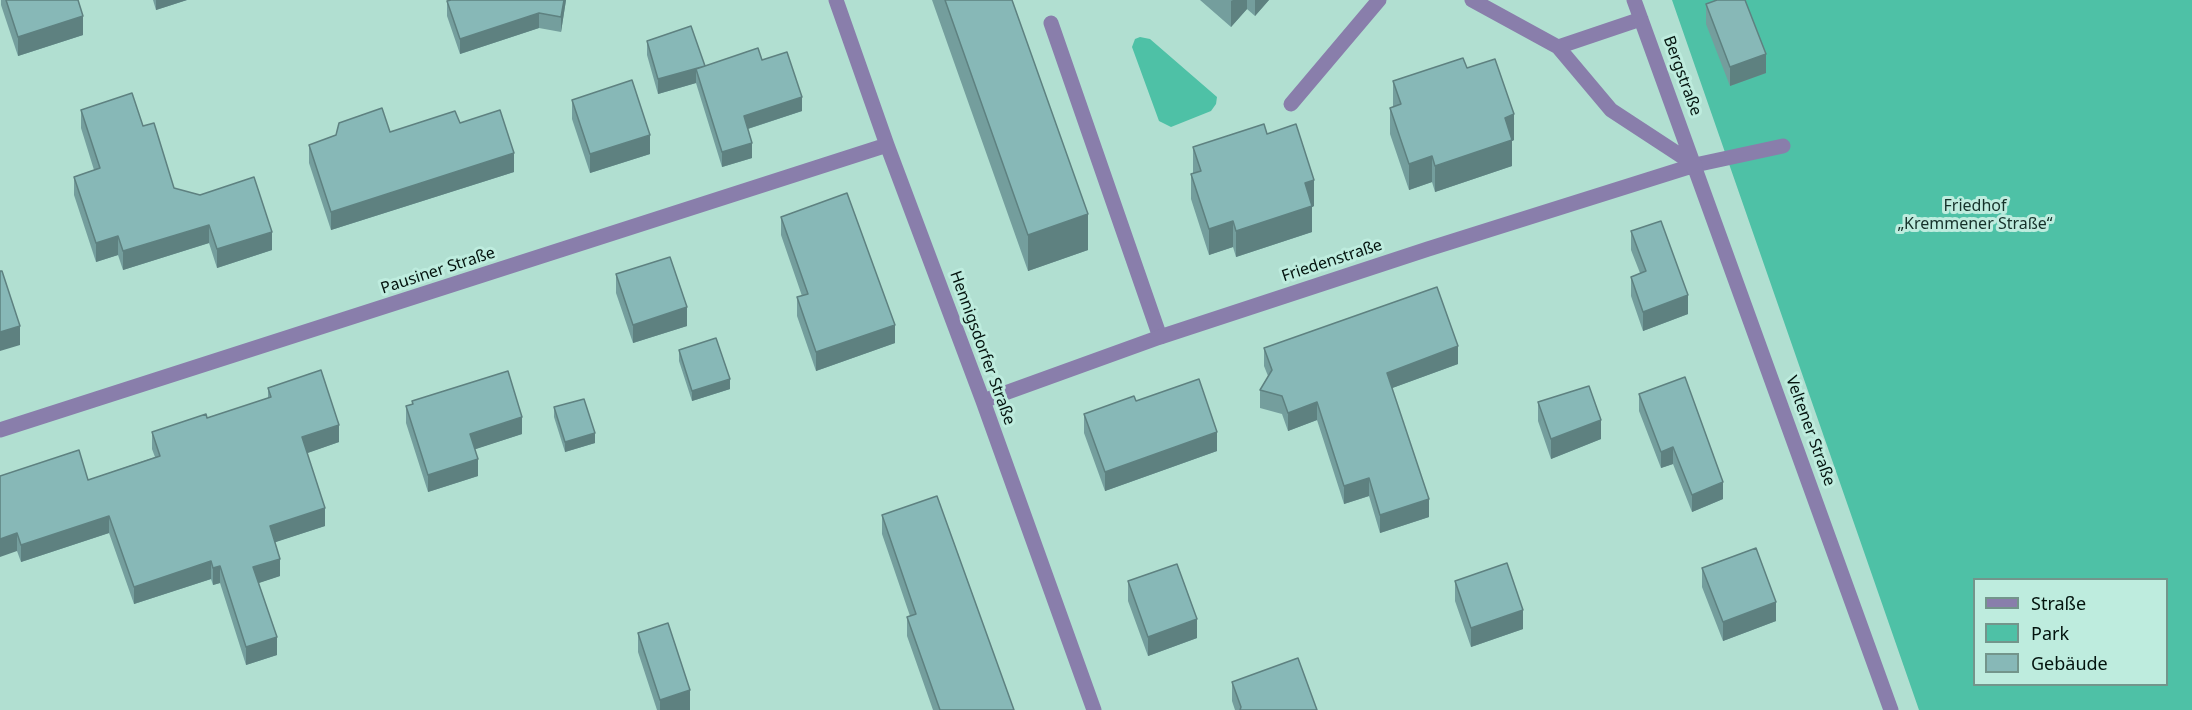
<!DOCTYPE html>
<html>
<head>
<meta charset="utf-8">
<style>
  body { margin:0 }
  #map { position:relative; width:2192px; height:710px; overflow:hidden; background:#b1dfd1; font-family:"Noto Sans",sans-serif }
  canvas { display:block }
  .legend { position:absolute; left:1973px; top:578px; width:195px; height:108px; box-sizing:border-box; background:#beecde; border:2px solid #73958b; margin:0; padding:8px 10px; list-style:none; font-size:18px; color:#03130e }
  .legend li { display:flex; align-items:center; gap:12px; height:30px }
  .legend b { width:30px; border:2px solid #73958b }
</style>
</head>
<body>
<div id="map">
<canvas width="2192" height="710"></canvas>
<ul class="legend">
<li><b style="height:8px;background:#897eab"></b>Straße</li>
<li><b style="height:16px;background:#4ec1a6"></b>Park</li>
<li><b style="height:16px;background:#87b8b7"></b>Gebäude</li>
</ul>
</div>
<script>
const g = document.querySelector('canvas').getContext('2d');
g.lineJoin = 'round';
function fillPath(path, color) {
  g.fillStyle = color;
  g.fill(path, 'evenodd');
}
function toPath(rows) {
  const path = new Path2D();
  for (const r of rows) {
    path.moveTo(r[0], r[1]);
    for (let i = 2; i < r.length; i += 2) path.lineTo(r[i], r[i + 1]);
  }
  return path;
}
function strokePath(path, color, width, dash) {
  g.strokeStyle = color;
  g.lineWidth = width;
  g.lineCap = dash ? 'butt' : 'round';
  g.setLineDash(dash || []);
  g.stroke(path);
}
function label(font, color, halo, rows, align = 'center') {
  g.font = font + ' "Noto Sans",sans-serif';
  g.lineWidth = 6;
  g.setLineDash([]);
  g.textBaseline = 'middle';
  g.strokeStyle = halo;
  g.fillStyle = color;
  for (const [text, x, y, turn = 0] of rows) {
    g.save();
    g.translate(x, y);
    g.rotate((+turn || 0) * Math.PI / 180);
    g.textAlign = isNaN(turn) ? turn : align;
    if (halo) g.strokeText(text, 0, 0);
    g.fillText(text, 0, 0);
    g.restore();
  }
}
fillPath(toPath([
  [1672,0,2192,0,2192,710,1919,710],
  [1974,580,2166,580,2166,684,1974,684],
  [1140,37,1150,39,1217,97,1216,104,1211,111,1171,127,1159,121,1132,47,1135,39]
]), '#4ec1a6');
strokePath(toPath([
  [1051,23,1160,337],
  [1291,104,1379,0],
  [1695,165,1783,146]
]), '#897eab', 15);
strokePath(toPath([
  [836,0,887,145,983,401,1094,710],
  [1472,0,1558,47,1641,19],
  [1634,0,1891,710],
  [1558,47,1611,110,1695,165],
  [983,401,1160,337,1428,249,1695,165],
  [0,430,887,145]
]), '#897eab', 15);
fillPath(toPath([
  [1,0,78,0,83,35,18,56,1,5],
  [153,0,187,0,156,10],
  [451,0,566,0,561,32,539,28,460,54,447,16,447,1],
  [932,0,1012,0,1088,250,1028,271],
  [1200,0,1269,0,1255,16,1247,9,1231,27],
  [1706,4,1766,73,1730,86,1706,24],
  [647,41,705,66,762,60,802,111,748,129,752,158,722,167,696,83,658,94,647,55],
  [1467,68,1514,140,1512,141,1512,166,1435,192,1432,182,1409,190,1390,134,1390,108,1393,107,1393,81],
  [572,100,650,154,590,173,572,119],
  [81,110,143,126,174,188,272,250,217,268,209,243,123,270,118,255,96,262,74,195,74,177,94,170,81,128],
  [460,123,514,172,331,230,309,163,309,145],
  [1267,134,1314,206,1312,207,1312,232,1236,257,1233,247,1209,255,1191,199,1191,174,1193,173,1193,147],
  [781,217,895,343,816,371,797,316,797,297,802,296,781,235],
  [1631,231,1688,314,1643,331,1631,296,1631,277,1640,273,1631,250],
  [616,274,687,326,633,343,616,293],
  [1264,348,1458,364,1392,388,1429,517,1380,533,1369,496,1344,504,1317,420,1288,431,1282,414,1260,408,1260,390,1268,376,1264,366],
  [679,350,730,389,692,401,679,361],
  [268,388,339,442,307,453,325,526,275,542,280,576,258,583,277,655,246,665,220,583,213,585,211,579,134,604,109,533,21,562,17,551,0,476,88,480,155,457,152,449,152,432,207,418,268,398],
  [1639,394,1723,499,1692,512,1673,464,1661,468,1639,411],
  [412,401,522,434,475,449,478,476,428,492,406,423,406,406,412,404],
  [1136,401,1217,451,1105,491,1084,433,1084,414],
  [1538,402,1601,439,1551,459,1538,421],
  [554,407,595,443,565,452,554,417],
  [882,515,1014,710,933,710,907,636,907,617,910,616,882,534],
  [1702,568,1776,621,1723,641,1702,587],
  [1128,581,1197,638,1148,656,1128,601],
  [1455,581,1523,629,1471,647,1455,601],
  [638,633,690,710,657,710,638,652],
  [1232,682,1317,710,1235,710,1232,701]
]), '#749e9d');
fillPath(toPath([
  [156,0,187,0,156,10],
  [564,0,566,0,561,32,561,17],
  [1233,0,1247,0,1247,9,1231,27,1231,1],
  [1255,0,1269,0,1255,16],
  [539,13,539,28,460,54,460,39],
  [83,16,83,35,18,56,18,37],
  [1766,54,1766,73,1730,86,1730,67],
  [705,66,696,69,696,83,658,94,658,79],
  [802,97,802,111,744,130,744,116],
  [1514,114,1514,140,1512,141,1512,166,1435,192,1435,166,1505,118],
  [650,135,650,154,590,173,590,154],
  [752,143,752,158,722,167,722,152],
  [514,153,514,172,331,230,331,212],
  [1432,156,1432,182,1409,190,1409,164],
  [1314,180,1314,206,1312,207,1312,232,1236,257,1236,231,1305,183],
  [1088,214,1088,250,1028,271,1028,235],
  [1233,221,1233,247,1209,255,1209,229],
  [209,225,209,243,123,270,123,251],
  [272,232,272,250,217,268,217,249],
  [118,236,118,255,96,262,96,243],
  [1688,295,1688,314,1643,331,1643,312],
  [687,307,687,326,633,343,633,325],
  [895,325,895,343,816,371,816,352],
  [20,326,20,345,0,351,0,332],
  [1458,346,1458,364,1387,390,1387,373],
  [730,379,730,389,692,401,692,391],
  [1317,402,1317,420,1288,431,1288,413],
  [522,417,522,434,470,451,470,434],
  [1601,420,1601,439,1551,459,1551,439],
  [339,425,339,442,302,455,302,437],
  [1217,432,1217,451,1105,491,1105,472],
  [595,433,595,443,565,452,565,442],
  [1673,447,1673,464,1661,468,1661,452],
  [478,459,478,476,428,492,428,475],
  [1369,478,1369,496,1344,504,1344,486],
  [1723,482,1723,499,1692,512,1692,495],
  [1429,499,1429,517,1380,533,1380,515],
  [325,508,325,526,270,544,270,526],
  [109,516,109,533,21,562,21,545],
  [17,533,17,551,0,557,0,539],
  [280,559,280,576,253,585,253,567],
  [211,561,211,579,134,604,134,587],
  [220,566,220,583,213,585,213,568],
  [1776,602,1776,621,1723,641,1723,622],
  [1523,610,1523,629,1471,647,1471,628],
  [1197,619,1197,638,1148,656,1148,637],
  [277,637,277,655,246,665,246,647],
  [690,690,690,710,660,710,660,700]
]), '#5e8180');
const building = toPath([
  [6,0,78,0,83,16,18,37,6,0],
  [451,0,564,0,561,17,539,13,460,39,447,1,451,0],
  [945,0,1012,0,1088,214,1028,235,945,0],
  [1717,0,1745,0,1766,54,1730,67,1706,4,1717,0],
  [691,26,705,66,758,48,762,60,787,52,802,97,744,116,752,143,722,152,696,69,705,66,658,79,647,41,691,26],
  [1463,58,1467,68,1495,59,1514,114,1505,118,1512,140,1435,166,1432,156,1409,164,1390,108,1401,104,1393,81,1463,58],
  [632,80,650,135,590,154,572,100,632,80],
  [132,93,143,126,154,123,174,188,200,195,254,177,272,232,217,249,209,225,123,251,118,236,96,243,74,177,100,168,81,110,132,93],
  [382,108,390,132,455,111,460,123,500,110,514,153,331,212,309,145,336,135,339,123,382,108],
  [1264,124,1267,134,1296,124,1314,180,1305,183,1312,206,1236,231,1233,221,1209,229,1191,174,1201,171,1193,147,1264,124],
  [847,193,895,325,816,352,797,297,808,294,781,217,847,193],
  [1661,221,1688,295,1643,312,1631,277,1646,271,1631,231,1661,221],
  [670,257,687,307,633,325,616,274,670,257],
  [0,271,2,271,20,326,0,332,0,271],
  [1437,287,1458,346,1387,373,1429,499,1380,515,1369,478,1344,486,1317,402,1288,413,1282,396,1260,390,1272,370,1264,348,1437,287],
  [716,338,730,379,692,391,679,350,716,338],
  [321,370,339,425,302,437,325,508,270,526,280,559,253,567,277,637,246,647,220,566,213,568,211,561,134,587,109,516,21,545,17,533,0,539,0,476,79,450,88,480,160,456,152,432,206,414,207,418,271,397,268,388,321,370],
  [508,371,522,417,470,434,478,459,428,475,406,406,413,404,412,401,508,371],
  [1685,377,1723,482,1692,495,1673,447,1661,452,1639,394,1685,377],
  [1199,379,1217,432,1105,472,1084,414,1134,396,1136,401,1199,379],
  [1589,386,1601,420,1551,439,1538,402,1589,386],
  [584,399,595,433,565,442,554,407,584,399],
  [937,496,1014,710,940,710,907,617,916,614,882,515,937,496],
  [1756,548,1776,602,1723,622,1702,568,1756,548],
  [1507,563,1523,610,1471,628,1455,581,1507,563],
  [1177,564,1197,619,1148,637,1128,581,1177,564],
  [668,623,690,690,660,700,638,633,668,623],
  [1298,658,1317,710,1240,710,1241,707,1232,682,1298,658]
]);
fillPath(building, '#87b8b7');
strokePath(building, '#5e8180', 1.5);
label('16px', '#03130e', '#beecde', [
  ["Bergstraße",1682,76,70],
  ["Friedenstraße",1332,261,-18],
  ["Pausiner Straße",438,271,-18],
  ["Hennigsdorfer Straße",982,348,70],
  ["Veltener Straße",1810,431,70]
]);
label('16px', '#16312a', '#beecde', [
  ["Friedhof",1975,206],
  ["„Kremmener Straße“",1975,224]
]);
</script>
</body>
</html>
